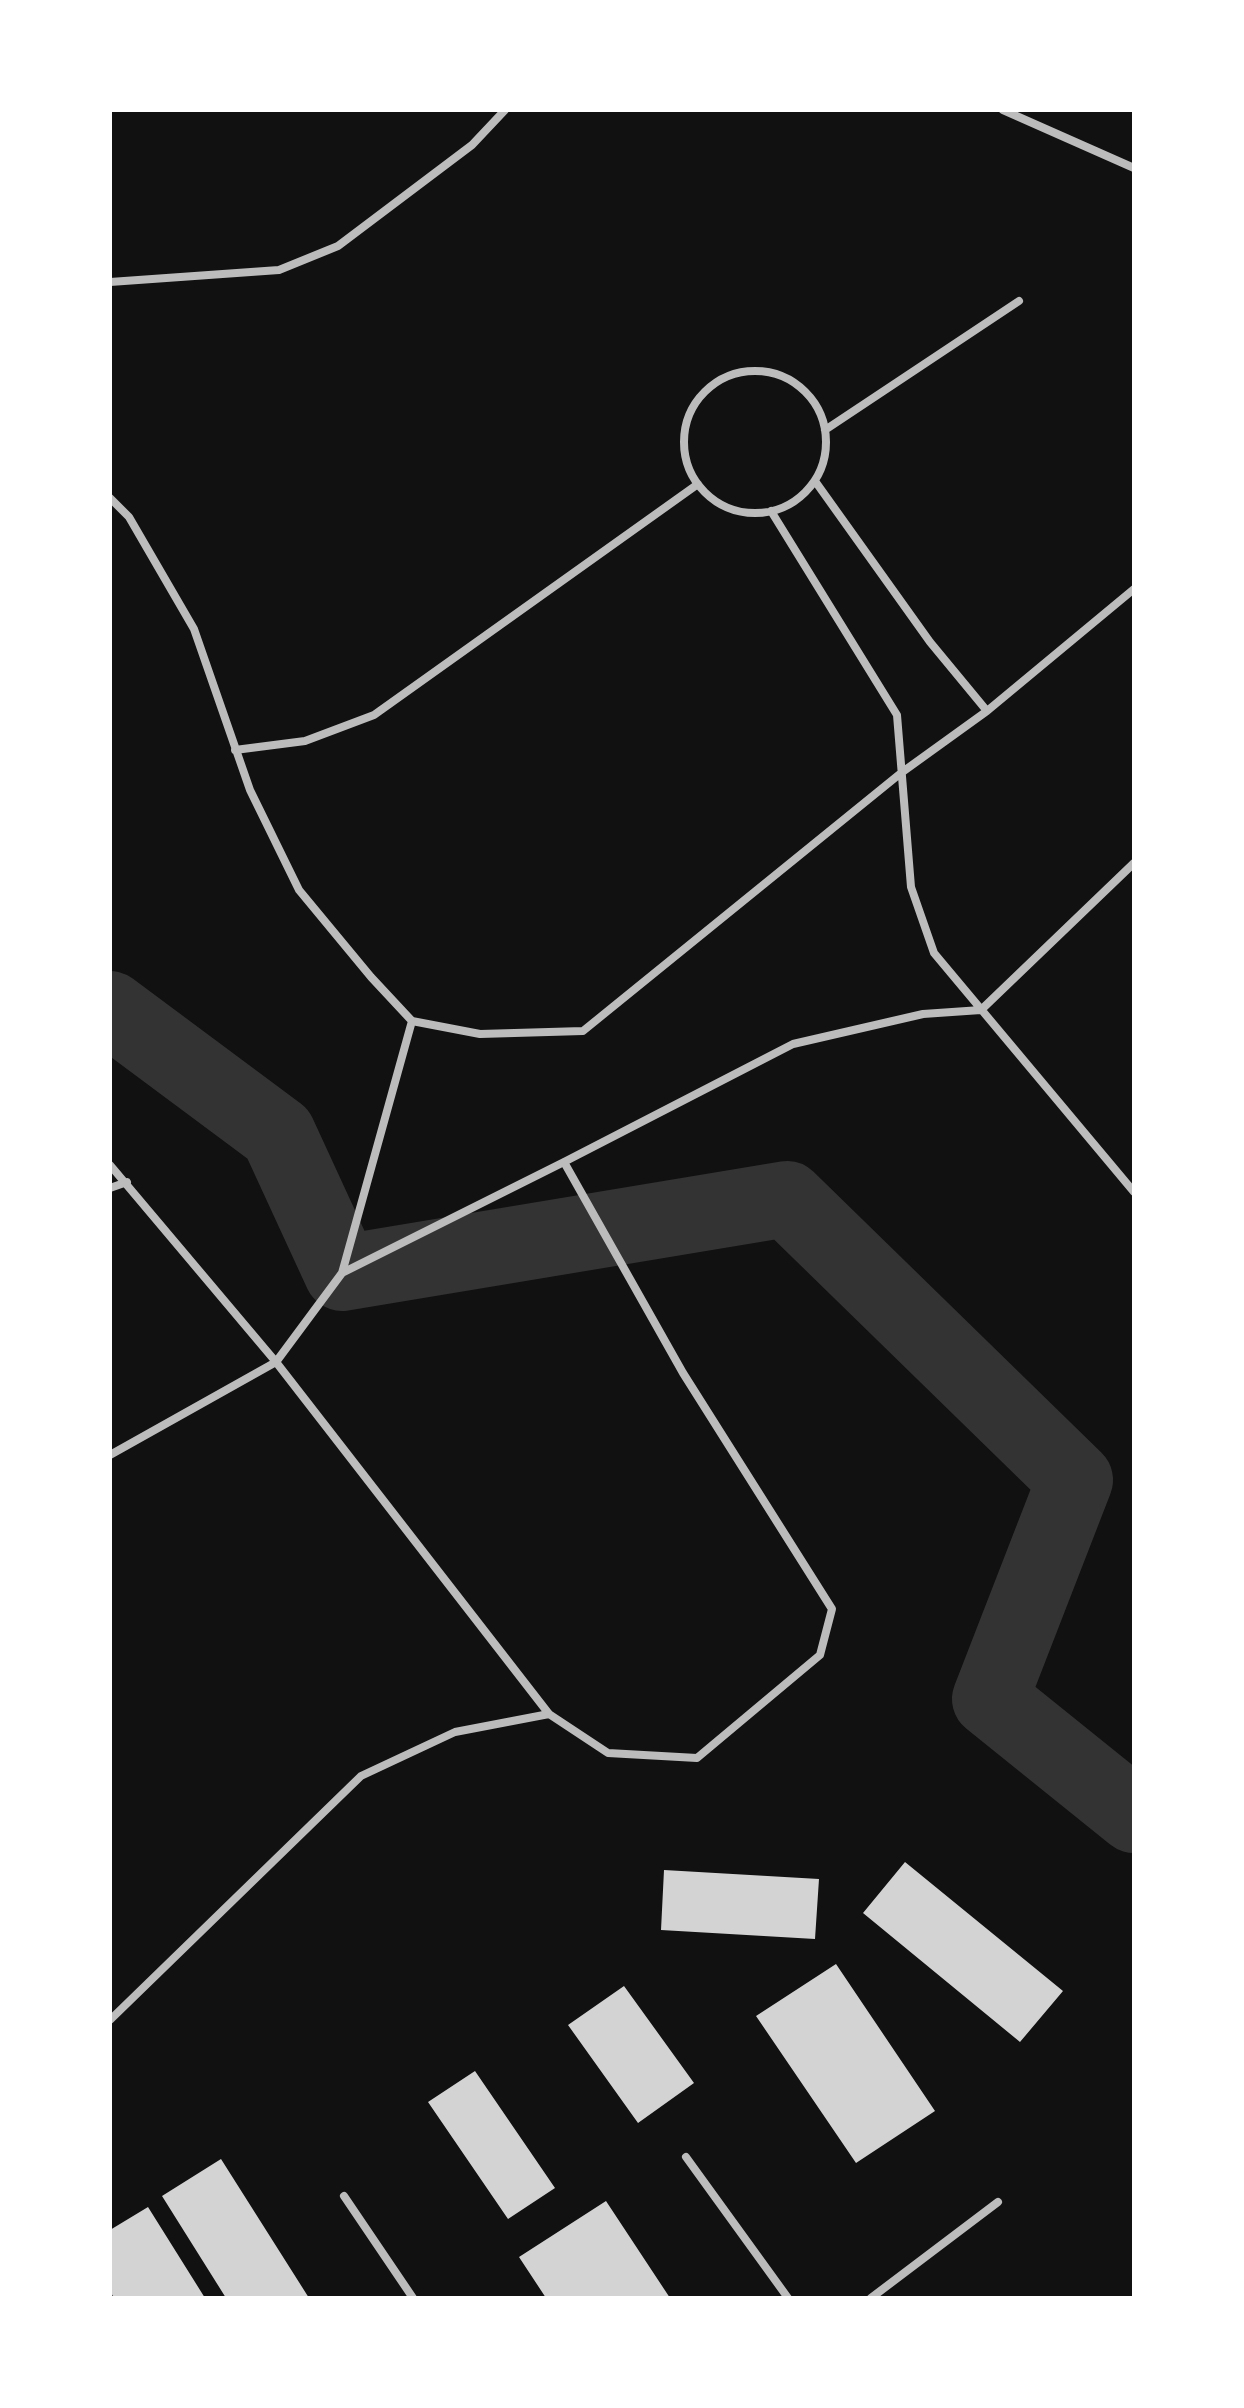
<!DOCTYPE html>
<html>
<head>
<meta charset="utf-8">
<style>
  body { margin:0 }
  #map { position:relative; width:1244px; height:2408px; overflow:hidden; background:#111; font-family:"Sofia Sans Condensed",sans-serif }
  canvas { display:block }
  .frame { position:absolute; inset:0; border:112px solid #fff; pointer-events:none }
</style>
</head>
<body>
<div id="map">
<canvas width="1244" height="2408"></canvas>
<div class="frame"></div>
</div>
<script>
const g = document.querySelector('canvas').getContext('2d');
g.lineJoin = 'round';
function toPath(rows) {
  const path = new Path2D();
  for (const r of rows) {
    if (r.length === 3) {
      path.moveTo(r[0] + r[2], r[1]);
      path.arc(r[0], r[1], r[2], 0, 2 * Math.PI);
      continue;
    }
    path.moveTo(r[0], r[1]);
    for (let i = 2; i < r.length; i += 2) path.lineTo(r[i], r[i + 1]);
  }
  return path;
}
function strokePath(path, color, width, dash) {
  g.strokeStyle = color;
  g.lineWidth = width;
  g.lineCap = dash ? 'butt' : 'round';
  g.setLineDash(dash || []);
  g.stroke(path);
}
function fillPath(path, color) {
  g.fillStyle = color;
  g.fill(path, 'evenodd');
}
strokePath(toPath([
  [110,1009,278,1134,342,1273,787,1199,1075,1480,990,1699,1134,1815]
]), '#333', 76);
fillPath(toPath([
  [905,1862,1063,1991,1020,2042,863,1913],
  [664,1870,819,1879,815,1939,661,1930],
  [836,1964,935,2111,856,2163,756,2016],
  [624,1986,694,2083,638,2123,568,2025],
  [475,2071,555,2188,508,2219,428,2102],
  [221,2159,309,2298,226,2298,162,2196],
  [606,2201,670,2298,546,2298,519,2257],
  [148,2207,205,2298,114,2298,110,2291,110,2230]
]), '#d3d3d3');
strokePath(toPath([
  [1003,110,1134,168],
  [110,282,279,270,338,246,472,145,505,110],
  [755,442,71],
  [825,430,1019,301],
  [815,481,930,642,987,711],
  [110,498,129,517,194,629,250,790,299,890,371,977,412,1021,480,1034,583,1031,901,773,987,711,1134,589],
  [771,511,897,715,911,887,934,953,1134,1192],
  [235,750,305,741,374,715,698,484],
  [110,1165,276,1362,549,1714,608,1753,697,1758,820,1655,832,1609,683,1373,564,1162],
  [110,1188,127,1182],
  [342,1273,412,1021],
  [110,1455,276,1362,342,1273,564,1162,793,1044,923,1014,981,1010,1134,863],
  [110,2020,361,1776,455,1732,549,1714],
  [686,2157,788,2298],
  [344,2196,413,2298],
  [871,2298,998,2202]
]), '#bcbcbc', 8);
</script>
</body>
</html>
